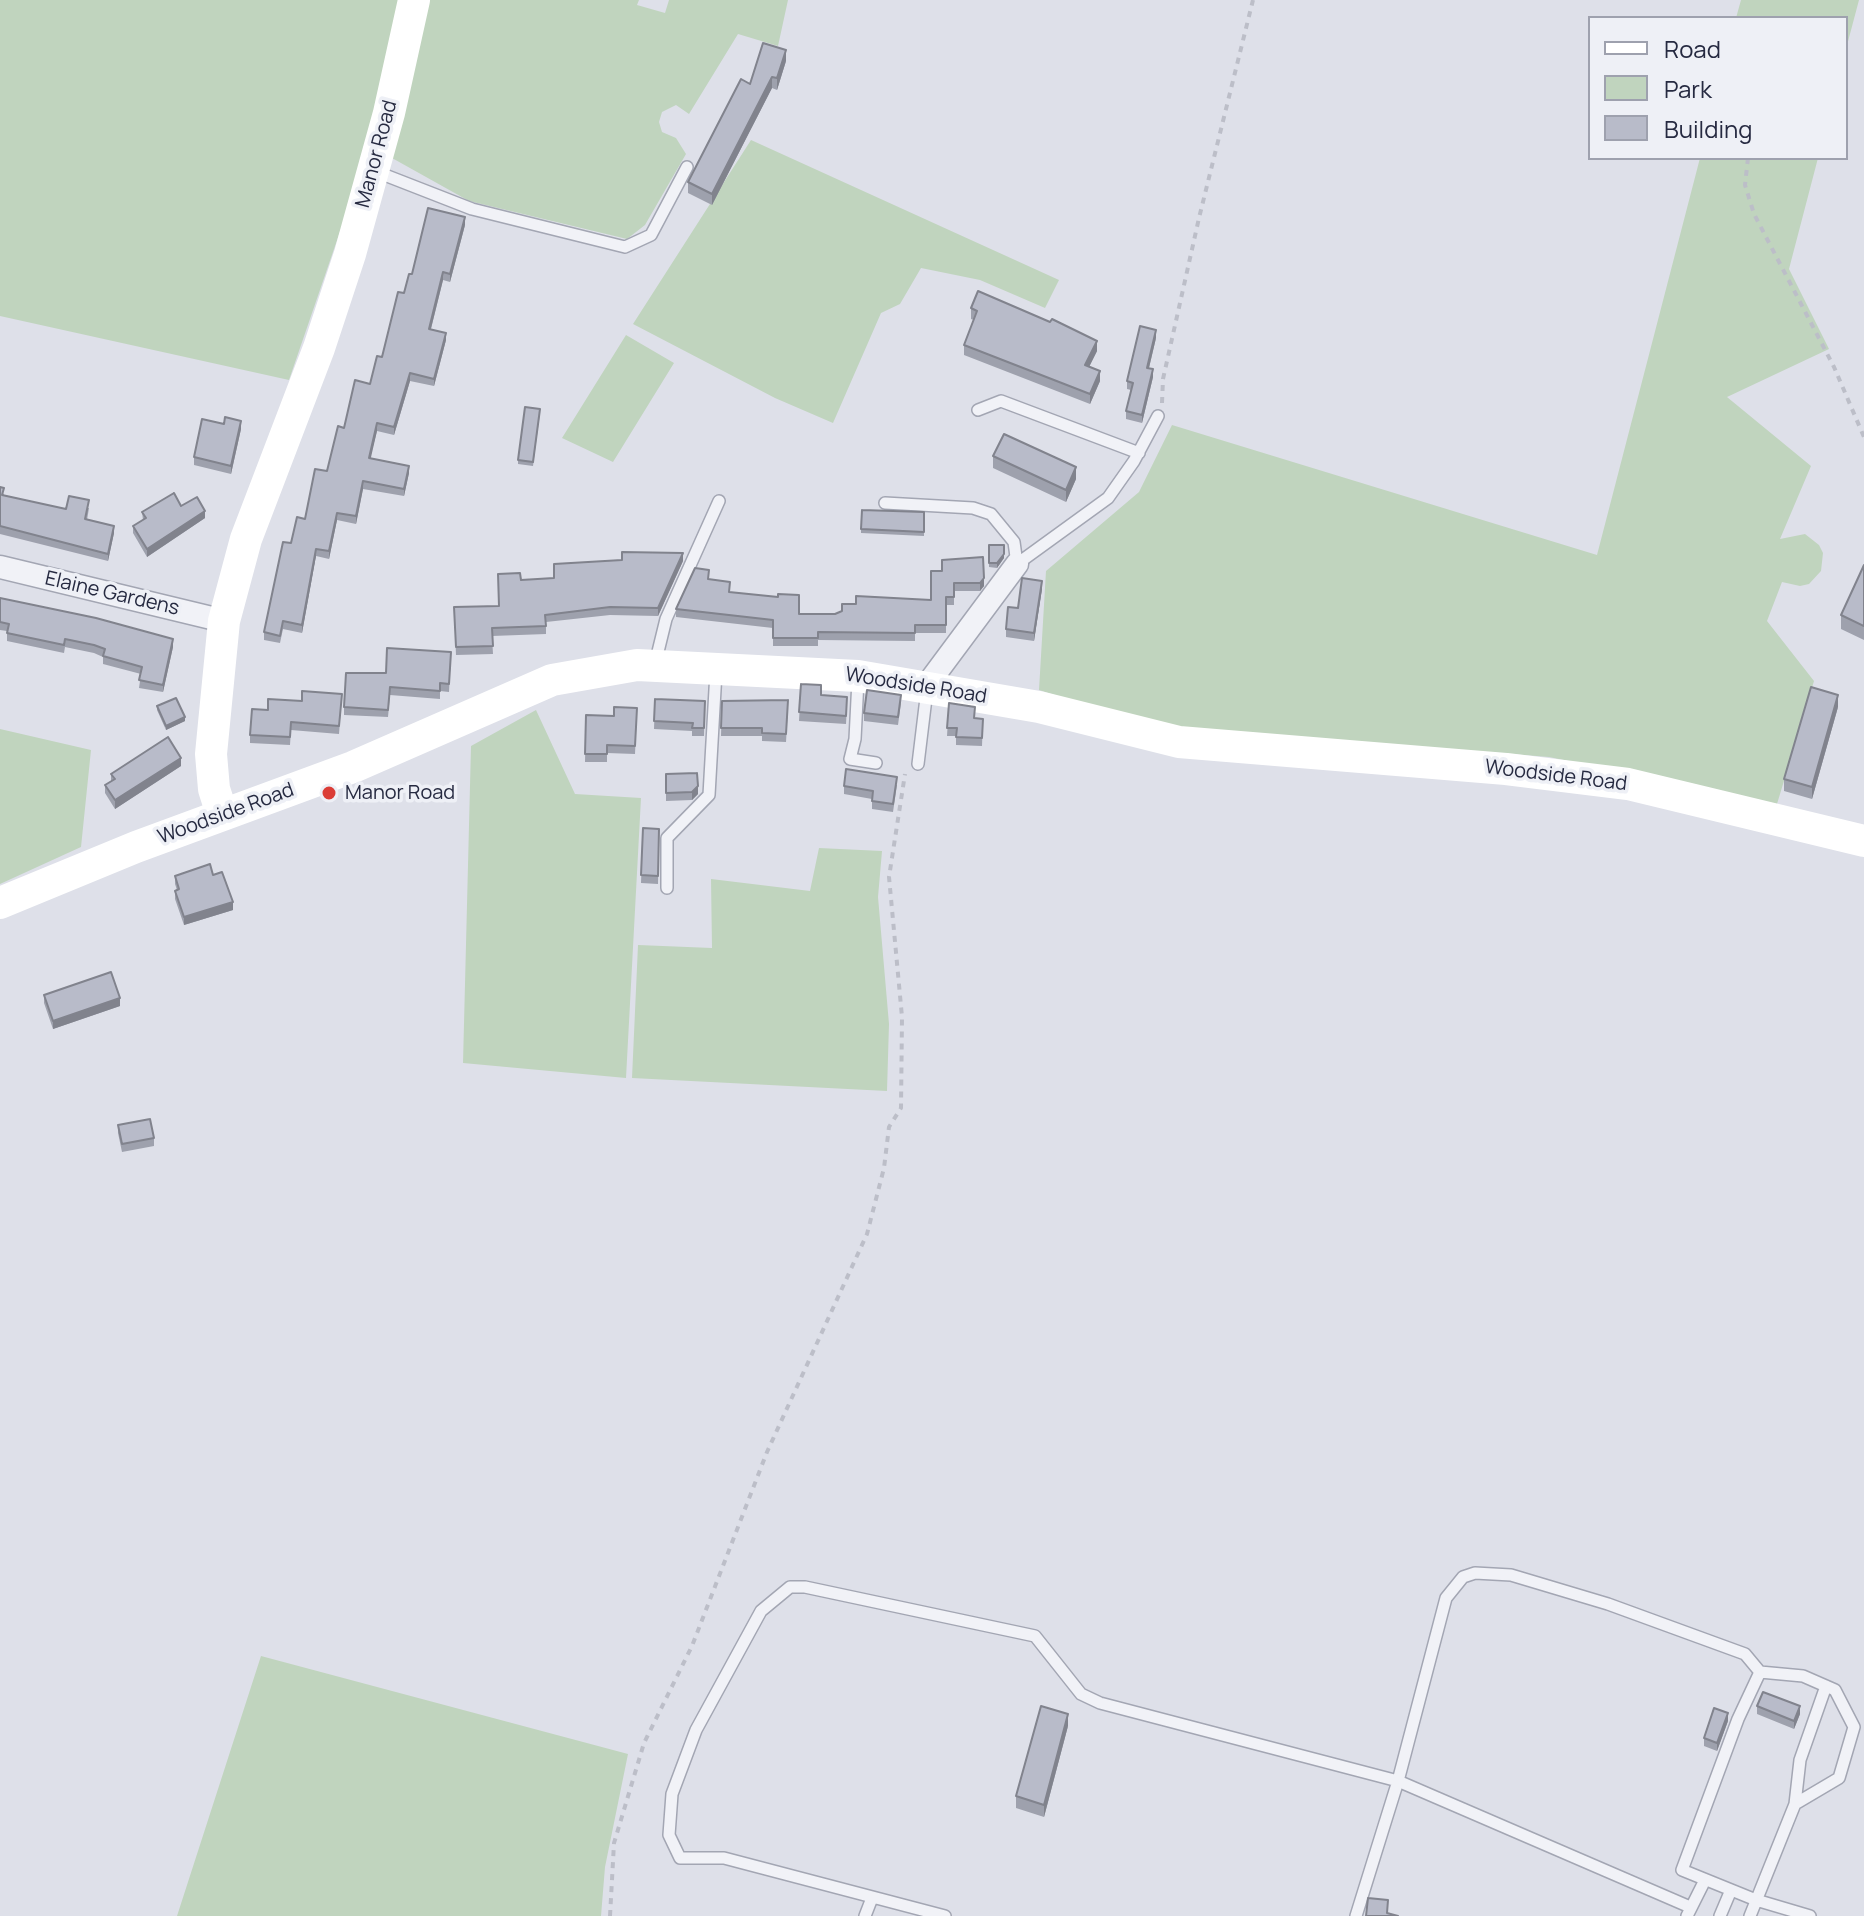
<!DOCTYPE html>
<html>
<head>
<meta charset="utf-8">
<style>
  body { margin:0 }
  #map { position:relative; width:1864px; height:1916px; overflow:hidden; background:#dee0e9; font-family:Manrope,sans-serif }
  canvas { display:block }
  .legend { position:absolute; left:1588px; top:16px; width:260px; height:144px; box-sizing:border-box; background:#eef0f6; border:2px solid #9ea1ae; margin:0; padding:10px 14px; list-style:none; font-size:24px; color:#262a41 }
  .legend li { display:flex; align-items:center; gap:16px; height:40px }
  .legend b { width:40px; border:2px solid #9ea1ae }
</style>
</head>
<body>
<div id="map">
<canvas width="1864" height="1916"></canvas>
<ul class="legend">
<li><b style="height:10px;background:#fff"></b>Road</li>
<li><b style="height:22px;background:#c0d4be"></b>Park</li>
<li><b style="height:22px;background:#b8bbc9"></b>Building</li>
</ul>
</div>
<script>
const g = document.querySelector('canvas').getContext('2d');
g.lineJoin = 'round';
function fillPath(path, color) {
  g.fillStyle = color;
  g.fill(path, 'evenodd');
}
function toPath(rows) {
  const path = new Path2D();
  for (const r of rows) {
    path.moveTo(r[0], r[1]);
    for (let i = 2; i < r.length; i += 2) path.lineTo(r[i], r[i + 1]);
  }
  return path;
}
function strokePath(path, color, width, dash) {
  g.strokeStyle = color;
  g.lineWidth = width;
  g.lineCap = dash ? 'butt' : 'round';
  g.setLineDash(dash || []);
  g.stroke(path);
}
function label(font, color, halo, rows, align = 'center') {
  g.font = font + ' Manrope,sans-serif';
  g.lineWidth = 7;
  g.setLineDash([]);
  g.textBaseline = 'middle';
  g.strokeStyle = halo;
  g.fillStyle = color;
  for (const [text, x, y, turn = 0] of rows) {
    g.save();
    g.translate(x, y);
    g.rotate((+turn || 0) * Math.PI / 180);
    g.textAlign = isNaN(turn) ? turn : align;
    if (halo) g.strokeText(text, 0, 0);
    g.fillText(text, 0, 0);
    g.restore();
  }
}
fillPath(toPath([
  [0,0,402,0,356,185,289,380,0,316],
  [429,0,639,0,637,5,665,13,669,0,788,0,778,46,738,34,689,114,676,105,662,112,659,122,662,132,676,138,686,154,645,225,627,239,469,201,392,158],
  [1741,0,1859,0,1846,49,1846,18,1736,18],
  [751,140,1059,280,1045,308,980,280,921,268,900,304,881,313,833,423,775,398,633,324],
  [1700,158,1818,158,1789,269,1829,349,1727,397,1811,466,1780,539,1805,534,1819,545,1823,553,1821,571,1809,584,1800,586,1782,582,1767,621,1814,681,1777,804,1549,757,1149,725,1039,690,1046,571,1139,492,1172,425,1597,555],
  [626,335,674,363,613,462,562,438],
  [536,710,575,794,641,798,626,1078,463,1063,471,746],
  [0,729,91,750,81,847,0,884],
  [819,848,882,851,878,897,889,1024,887,1091,632,1078,638,945,712,948,711,879,810,891],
  [261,1656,628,1754,605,1867,601,1916,177,1916]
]), '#c0d4be');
const lane = toPath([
  [377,172,472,209,625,247,651,235,687,167],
  [978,410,1001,401,1139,453],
  [885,503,973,508,991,514,1014,542,1017,564],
  [1017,564,1108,498,1134,461,1158,416],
  [655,664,666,619,719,501],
  [858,680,855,739,850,759,876,763],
  [918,764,927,690],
  [667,888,667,838,709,795,716,672],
  [1760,1672,1738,1719,1682,1870,1756,1900,1810,1916],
  [1795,1804,1800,1760,1826,1686],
  [1690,1907,1398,1781,1446,1598,1463,1577,1475,1573,1511,1575,1608,1604,1745,1654,1760,1672,1803,1676,1835,1690,1854,1727,1839,1778,1795,1804,1750,1916],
  [865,1916,872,1898],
  [945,1916,724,1858,680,1858,669,1835,672,1794,696,1730,761,1611,790,1587,805,1587,1035,1636,1081,1694,1100,1703,1398,1781,1356,1916],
  [1687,1916,1705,1880],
  [1720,1916,1731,1890]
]);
const street = toPath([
  [0,567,224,621],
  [927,685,1017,564]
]);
strokePath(lane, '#a3a6b3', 14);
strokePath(street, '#a3a6b3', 25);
strokePath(toPath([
  [1748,158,1745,185,1754,214,1834,367,1864,437],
  [1162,403,1163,379,1199,218,1253,0],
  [610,1916,614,1843,644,1743,692,1646,767,1452,867,1234,884,1168,889,1127,901,1108,902,1017,889,877,905,774]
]), '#bcbec8', 4, [6, 6]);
strokePath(lane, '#f1f2f7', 11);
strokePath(street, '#f1f2f7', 22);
strokePath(toPath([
  [222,814,214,789,211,754,224,621,246,539,319,348,350,254,389,113,414,0],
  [0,903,136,847,353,767,552,680,637,665,858,676,1039,707,1179,742,1506,769,1628,784,1864,841]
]), '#fff', 32);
fillPath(toPath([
  [786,61,777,90,772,88,712,205,688,193,688,182,750,84],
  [465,225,450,282,443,280,431,329,446,340,434,386,410,381,394,435,377,431,370,458,409,473,404,496,363,489,356,524,337,520,329,559,316,556,302,633,283,629,280,643,264,640,264,632,291,543,305,519,327,471,344,428,370,384,382,357,412,274],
  [971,308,1097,351,1089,367,1100,381,1090,404,964,355,964,345,974,320,971,319],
  [1156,338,1149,368,1153,377,1142,423,1126,419,1126,411,1131,390,1127,389,1127,381],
  [540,413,533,466,518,464,518,460],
  [241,429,231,474,194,465,194,457],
  [993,456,1076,479,1066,502,993,468],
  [0,487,4,495,66,509,89,508,87,520,114,533,108,561,0,534],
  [181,506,205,518,147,557,133,533,133,526,143,520,142,512],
  [924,512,924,536,861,533,861,529],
  [989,545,1004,545,1004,558,997,568,989,567],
  [942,560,984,586,980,591,954,591,954,605,946,605,946,633,915,633,915,641,818,640,818,646,773,646,773,628,676,617,676,609,729,592,799,614,835,614,931,600,942,571],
  [683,561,658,616,610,615,546,622,546,634,492,636,493,654,456,655,454,607,499,606,521,580,554,578],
  [1864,565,1864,640,1841,629,1841,615],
  [1042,589,1034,641,1006,637,1006,629,1018,608],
  [0,598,173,647,163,692,139,688,141,674,103,664,103,657,94,653,65,647,64,653,7,641,7,631,0,630],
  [451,652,449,692,440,691,440,699,390,695,388,717,344,715,344,707,386,673],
  [801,684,821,695,847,705,846,724,799,721],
  [342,694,339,734,291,730,290,745,250,743,250,735,268,710,302,701],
  [655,699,705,701,704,736,692,736,692,731,654,729],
  [722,701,788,708,786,742,762,741,762,736,721,736],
  [901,703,898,725,864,721,864,713],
  [949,703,975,718,983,719,982,746,956,745,956,736,947,736],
  [157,706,185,721,166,730,157,710],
  [1838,707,1812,799,1784,791,1784,779],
  [637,708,635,754,607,753,607,762,585,762,586,715,614,716],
  [181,766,115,809,105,793,105,785,111,781,111,774],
  [666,774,698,794,692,800,666,801],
  [897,785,893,812,872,809,872,799,844,794,844,786],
  [643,828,659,829,658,884,641,883],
  [213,875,233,910,184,925,175,899,175,891,177,890,175,884,175,876],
  [44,995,120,1006,53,1029,44,1003],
  [118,1125,154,1138,154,1146,122,1152,118,1133],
  [1757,1706,1800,1714,1794,1729,1757,1714],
  [1728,1721,1717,1751,1704,1746,1704,1738],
  [1068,1726,1044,1817,1016,1808,1016,1796]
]), '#9ea1ad');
fillPath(toPath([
  [786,50,786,61,777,90,777,78],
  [772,77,772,88,712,205,712,194],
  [465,217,465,225,450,282,450,274],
  [443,272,443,280,429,336,429,329],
  [1156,330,1156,338,1147,376,1147,368],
  [446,333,446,340,434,386,434,379],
  [1097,341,1097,351,1085,375,1085,365],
  [1153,369,1153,377,1142,423,1142,415],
  [1100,371,1100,381,1090,404,1090,394],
  [410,373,410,381,394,435,394,427],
  [241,421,241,429,231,474,231,466],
  [377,423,377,431,369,466,369,458],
  [409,466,409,473,404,496,404,489],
  [1076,467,1076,479,1066,502,1066,490],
  [363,481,363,489,356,524,356,516],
  [205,511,205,518,147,557,147,549],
  [337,513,337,520,329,559,329,551],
  [114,526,114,533,108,561,108,554],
  [316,549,316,556,302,633,302,625],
  [683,553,683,561,658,616,658,608],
  [1004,554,1004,558,997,568,997,563],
  [984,578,984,586,980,591,980,583],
  [1042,581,1042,589,1034,641,1034,633],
  [173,639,173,647,163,692,163,685],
  [1838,695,1838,707,1812,799,1812,787],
  [185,717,185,721,166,730,166,726],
  [181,758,181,766,115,809,115,800],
  [698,786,698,794,692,800,692,792],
  [233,902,233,910,184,925,184,917],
  [120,998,120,1006,53,1029,53,1021],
  [1800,1706,1800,1714,1794,1729,1794,1721],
  [1728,1713,1728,1721,1717,1751,1717,1743],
  [1068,1714,1068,1726,1044,1817,1044,1805]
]), '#81838d');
const building = toPath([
  [763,43,786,50,777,78,772,77,712,194,688,182,741,79,750,84,763,43],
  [428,208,465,217,450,274,443,272,429,329,446,333,434,379,410,373,394,427,377,423,369,458,409,466,404,489,363,481,356,516,337,513,329,551,316,549,302,625,283,621,280,636,264,632,283,542,291,543,297,517,305,519,315,469,327,471,338,426,344,428,355,380,370,384,377,356,382,357,398,292,404,293,409,274,412,274,428,208],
  [978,291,1050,322,1052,319,1097,341,1085,365,1100,371,1090,394,964,345,977,311,971,308,978,291],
  [1140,326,1156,330,1147,368,1153,369,1142,415,1126,411,1133,383,1127,381,1140,326],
  [525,407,540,409,533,462,518,460,525,407],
  [225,417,241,421,231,466,194,457,202,419,224,424,225,417],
  [1004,434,1076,467,1066,490,993,456,1004,434],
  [0,487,4,488,2,495,66,509,69,496,89,500,85,519,114,526,108,554,0,526,0,487],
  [174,493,181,506,197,497,205,511,147,549,133,526,146,518,142,512,174,493],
  [862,510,924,512,924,532,861,529,862,510],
  [989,545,1004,545,1004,554,997,563,989,563,989,545],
  [622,552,683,553,658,608,610,607,545,615,546,626,492,628,493,646,456,647,454,607,499,606,498,574,520,573,521,580,554,578,554,564,622,560,622,552],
  [983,557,984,578,980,583,954,583,954,597,946,597,946,625,915,625,915,633,818,632,818,638,773,638,773,620,676,609,695,568,709,570,708,579,730,582,729,592,778,597,778,594,799,595,799,614,835,614,842,611,842,604,856,604,856,596,931,600,931,571,942,571,942,560,983,557],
  [1864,565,1864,626,1841,615,1864,565],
  [1022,578,1042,581,1034,633,1006,629,1008,607,1018,608,1022,578],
  [0,598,96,618,173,639,163,685,139,680,142,667,103,656,105,649,94,645,65,639,64,645,7,633,9,624,0,622,0,598],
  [387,648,451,652,449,684,440,683,440,691,390,687,388,710,344,707,346,673,386,673,387,648],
  [801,684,821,685,821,695,847,697,846,716,799,712,801,684],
  [1811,687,1838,695,1812,787,1784,779,1811,687],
  [867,690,901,695,898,717,864,713,867,690],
  [302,691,342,694,339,726,291,722,290,737,250,735,252,709,268,710,268,699,302,701,302,691],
  [176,698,185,717,166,726,157,706,176,698],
  [655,699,705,701,704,728,692,728,693,723,654,721,655,699],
  [788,700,786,734,762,733,762,728,721,728,722,701,788,700],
  [949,703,975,707,974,718,983,719,982,738,956,737,957,728,947,728,949,703],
  [614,707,637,708,635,746,607,745,607,754,585,754,586,715,614,716,614,707],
  [168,737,181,758,115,800,105,785,115,779,111,774,168,737],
  [846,769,897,777,893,804,872,801,873,791,844,786,846,769],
  [697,773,698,786,692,792,666,793,666,774,697,773],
  [643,828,659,829,658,876,641,875,643,828],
  [210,864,213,875,222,872,233,902,184,917,175,891,179,889,175,876,210,864],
  [111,972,120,998,53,1021,44,995,111,972],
  [150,1119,154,1138,122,1144,118,1125,150,1119],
  [1763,1692,1800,1706,1794,1721,1757,1706,1763,1692],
  [1041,1706,1068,1714,1044,1805,1016,1796,1041,1706],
  [1714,1708,1728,1713,1717,1743,1704,1738,1714,1708],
  [1368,1898,1388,1900,1387,1913,1398,1916,1366,1916,1368,1898]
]);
fillPath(building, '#b8bbc9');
strokePath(building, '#81838d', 2);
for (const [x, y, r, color] of [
  [329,793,8,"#db3d36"]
]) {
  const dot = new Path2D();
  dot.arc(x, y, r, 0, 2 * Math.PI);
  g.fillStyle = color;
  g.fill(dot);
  strokePath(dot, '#eef0f6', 3);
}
label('20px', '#262a41', '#eef0f6', [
  ["Manor Road",377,154,-75],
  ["Elaine Gardens",112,594,13],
  ["Woodside Road",916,686,9],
  ["Woodside Road",1556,776,7],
  ["Woodside Road",226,814,-20]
]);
label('20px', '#262a41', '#eef0f6', [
  ["Manor Road",345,793]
], 'left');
</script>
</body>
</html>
